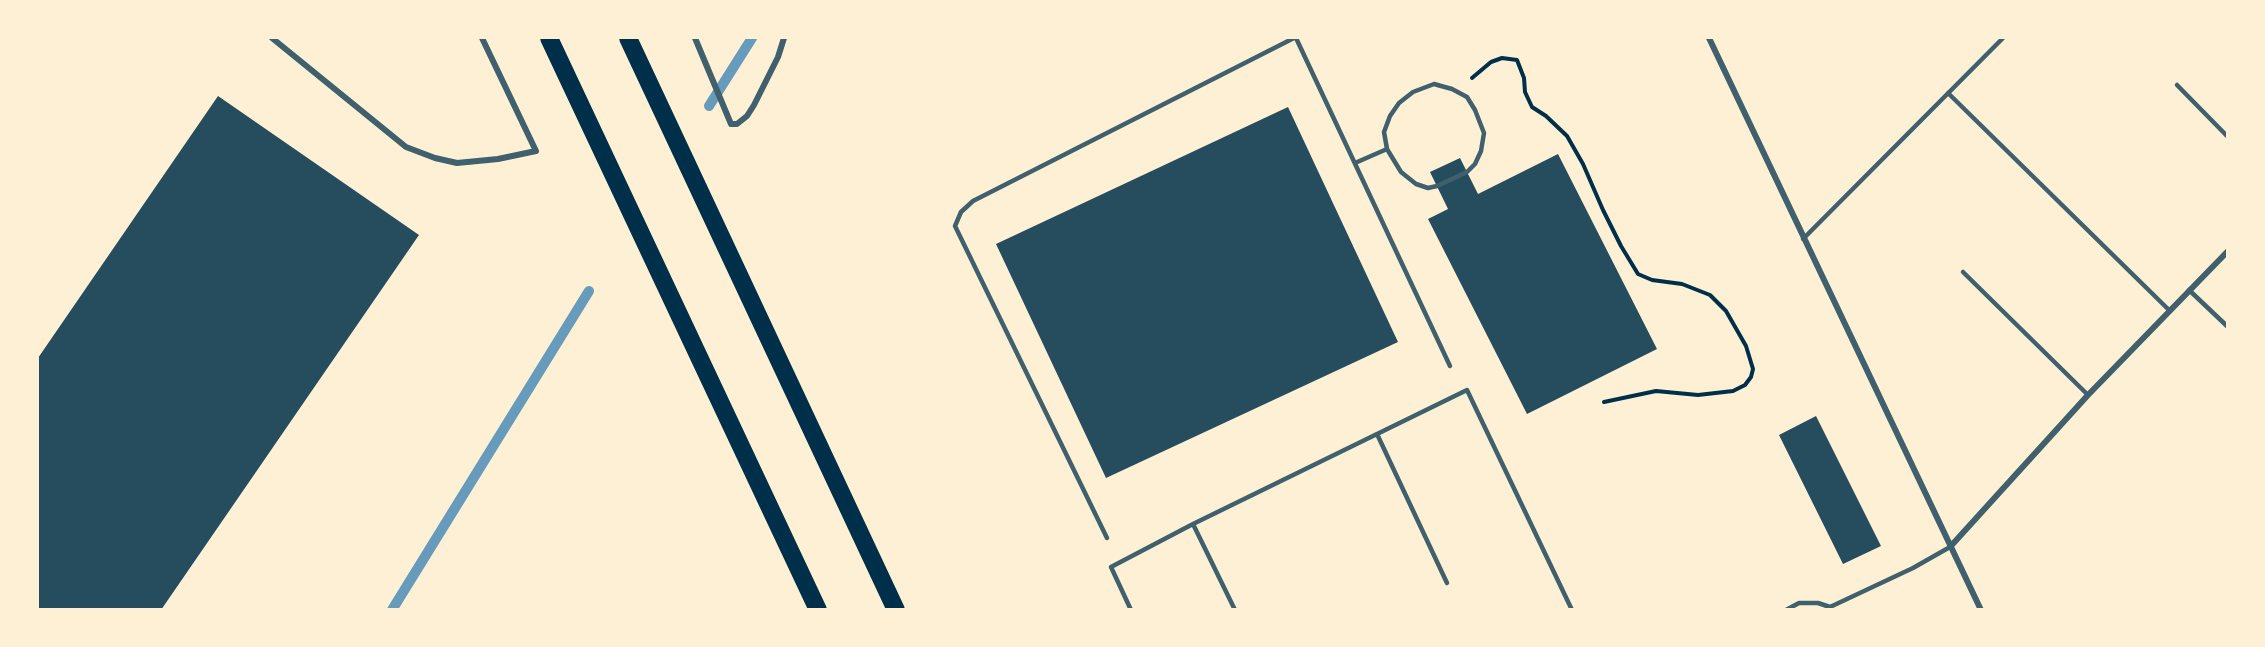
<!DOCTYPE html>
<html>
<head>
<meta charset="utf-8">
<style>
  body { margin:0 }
  #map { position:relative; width:2265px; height:647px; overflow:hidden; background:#fdf0d5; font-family:"PT Sans Narrow",sans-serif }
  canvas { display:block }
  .frame { position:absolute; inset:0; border:39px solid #fdf0d5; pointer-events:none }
</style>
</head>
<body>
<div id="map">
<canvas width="2265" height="647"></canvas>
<div class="frame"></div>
</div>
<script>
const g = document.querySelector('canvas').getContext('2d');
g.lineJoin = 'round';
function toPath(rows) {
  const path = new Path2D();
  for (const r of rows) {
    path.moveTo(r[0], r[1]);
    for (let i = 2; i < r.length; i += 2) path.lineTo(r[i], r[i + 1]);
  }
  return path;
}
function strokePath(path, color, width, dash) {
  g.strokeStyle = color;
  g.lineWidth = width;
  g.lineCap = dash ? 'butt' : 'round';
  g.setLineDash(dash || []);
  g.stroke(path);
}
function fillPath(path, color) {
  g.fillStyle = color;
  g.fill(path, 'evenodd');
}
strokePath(toPath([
  [709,106,752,38],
  [392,610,589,291]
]), '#669bbc', 10);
fillPath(toPath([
  [218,96,419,235,161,610,38,610,38,358],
  [1288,107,1398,342,1106,478,996,244],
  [1558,154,1657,349,1527,414,1428,219,1448,209,1430,172,1460,158,1478,194],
  [1816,416,1881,546,1843,564,1779,435]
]), '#264d5e');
strokePath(toPath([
  [1472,78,1491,62,1502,58,1517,60,1524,78,1525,92,1532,107,1546,116,1567,136,1583,164,1603,210,1621,246,1638,274,1652,280,1682,284,1710,295,1726,311,1746,346,1753,369,1751,377,1745,385,1733,391,1698,395,1656,391,1604,402]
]), '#003049', 4);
strokePath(toPath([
  [1296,38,1450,366],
  [2177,85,2228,137],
  [1948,93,2170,311],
  [1355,163,1387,149,1384,132,1390,116,1399,103,1413,92,1434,84,1452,89,1467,97,1475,110,1484,133,1481,151,1475,164,1467,172,1437,186,1428,188,1416,184,1401,172,1387,149],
  [1803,239,2003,38],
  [1963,272,2088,395],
  [2189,290,2228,327],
  [1377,434,1447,583],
  [1107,538,955,226,961,212,973,201,1294,38],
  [1830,607,1913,568,1950,547],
  [1131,610,1111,567,1193,524],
  [1235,610,1193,524,1467,390,1572,610],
  [1786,610,1799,603,1818,603,1830,607]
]), '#3f606c', 4.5);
strokePath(toPath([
  [272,38,406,147,435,158,457,163,498,159,536,151,482,38],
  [695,38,731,124,737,124,747,116,754,105,778,57,784,38],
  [1709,38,1981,610],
  [1950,547,2088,395,2228,251]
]), '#3f606c', 6);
strokePath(toPath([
  [549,38,818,610],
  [628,38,896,610]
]), '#003049', 18);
</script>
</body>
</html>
